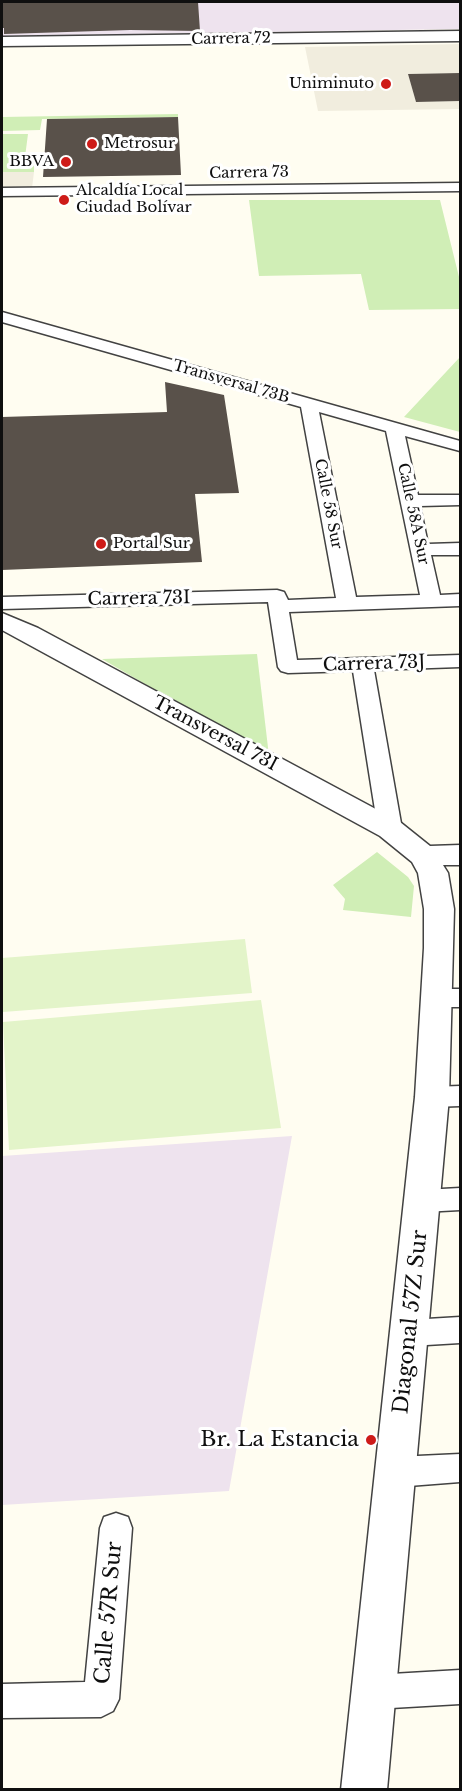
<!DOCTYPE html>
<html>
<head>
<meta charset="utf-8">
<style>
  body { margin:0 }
  #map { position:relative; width:462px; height:1791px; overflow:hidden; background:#fffdf1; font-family:"Libre Baskerville",serif }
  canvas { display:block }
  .frame { position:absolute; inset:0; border:3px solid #0f0f0f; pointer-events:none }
</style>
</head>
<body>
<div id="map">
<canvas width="462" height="1791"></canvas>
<div class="frame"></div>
</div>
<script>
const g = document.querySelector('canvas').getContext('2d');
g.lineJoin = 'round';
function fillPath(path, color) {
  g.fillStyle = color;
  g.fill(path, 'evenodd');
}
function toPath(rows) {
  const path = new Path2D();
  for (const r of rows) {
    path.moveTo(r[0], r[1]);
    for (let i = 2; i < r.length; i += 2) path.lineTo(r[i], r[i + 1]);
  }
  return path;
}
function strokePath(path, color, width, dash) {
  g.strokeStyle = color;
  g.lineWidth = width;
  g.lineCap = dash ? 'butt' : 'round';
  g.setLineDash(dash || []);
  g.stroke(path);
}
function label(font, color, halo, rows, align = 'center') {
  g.font = font + ' "Libre Baskerville",serif';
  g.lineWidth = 6;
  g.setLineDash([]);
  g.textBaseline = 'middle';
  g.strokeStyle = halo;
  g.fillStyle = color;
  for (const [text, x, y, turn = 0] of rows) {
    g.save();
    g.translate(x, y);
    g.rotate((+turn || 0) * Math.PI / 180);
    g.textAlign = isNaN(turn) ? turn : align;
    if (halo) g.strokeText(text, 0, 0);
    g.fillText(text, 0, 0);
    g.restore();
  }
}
fillPath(toPath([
  [2,2,460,2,460,29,2,36],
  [292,1136,229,1491,2,1505,2,1156]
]), '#eee3ee');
fillPath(toPath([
  [178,114,178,117,42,119,40,130,2,131,2,117],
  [2,134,28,134,25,157,34,157,34,172,2,172],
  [249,200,440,200,460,281,460,309,369,310,361,274,259,276],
  [460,357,460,432,404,417],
  [257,654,269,756,102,659],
  [377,852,408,877,414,886,411,917,343,910,345,899,333,885]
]), '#d0eeb6');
fillPath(toPath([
  [245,939,252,993,3,1012,2,958],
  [261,1000,281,1128,9,1150,3,1022]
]), '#e3f4c9');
fillPath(toPath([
  [460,44,460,73,408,74,416,102,460,101,460,109,318,111,305,47],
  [2,172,34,172,32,188,2,188]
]), '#f1edde');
fillPath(toPath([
  [2,2,198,2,200,31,130,30,4,34,4,28,2,28],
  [460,73,460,101,416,102,408,74],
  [178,117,181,175,43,177,47,119],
  [165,382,224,395,239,493,195,494,202,562,2,570,2,417,167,412]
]), '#59514a');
const minor = toPath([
  [460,183,460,191,2,196,2,188,460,183],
  [2,312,460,441,460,451,405,436,418,495,460,495,460,505,420,506,428,544,460,543,460,555,431,555,440,595,460,594,460,606,289,612,297,660,460,655,460,667,374,670,402,829,398,834,390,837,382,834,378,829,353,671,288,673,281,671,278,667,268,602,2,609,2,597,277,590,284,592,288,600,336,598,301,407,2,322,2,312],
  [319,412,386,431,420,595,356,597,319,412],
  [437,989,460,989,460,1007,437,1007,428,1004,424,998,428,992,437,989],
  [460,1086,460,1106,432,1107,423,1104,419,1097,423,1090,432,1087,460,1086],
  [460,1188,460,1210,423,1212,413,1209,409,1201,413,1193,423,1190,460,1188],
  [460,1317,460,1343,410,1346,399,1342,395,1333,399,1324,410,1320,460,1317],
  [460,1454,460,1482,396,1487,385,1482,380,1472,385,1462,396,1457,460,1454],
  [116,1513,128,1517,132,1528,119,1699,113,1711,101,1717,2,1718,2,1684,85,1682,100,1528,104,1517,116,1513],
  [460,1670,460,1704,374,1709,362,1704,356,1692,362,1680,374,1675,460,1670]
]);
const tertiary = toPath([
  [460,31,460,41,2,46,2,37,460,31],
  [2,613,38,628,400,822,430,846,460,845,460,865,443,865,448,873,454,909,449,1097,387,1790,341,1790,415,1097,424,948,424,909,418,873,412,862,380,836,2,630,2,613]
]);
strokePath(minor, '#424242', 3);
strokePath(tertiary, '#424242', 3);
fillPath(minor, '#fff');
fillPath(tertiary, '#fff');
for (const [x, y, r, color] of [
  [386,84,6,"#ce1b18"],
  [92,144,6,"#ce1b18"],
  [66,162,6,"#ce1b18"],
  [64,200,6,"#ce1b18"],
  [101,544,6,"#ce1b18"],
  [371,1440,6,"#ce1b18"]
]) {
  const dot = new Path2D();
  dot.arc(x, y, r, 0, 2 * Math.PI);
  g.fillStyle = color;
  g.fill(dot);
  strokePath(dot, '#fff', 2);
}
label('15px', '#0f0f0f', '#fff', [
  ["Carrera 72",231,39,-1],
  ["Carrera 73",249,173,-1],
  ["Transversal 73B",231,382,16],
  ["Calle 58 Sur",328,504,79],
  ["Calle 58A Sur",413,514,78]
]);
label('15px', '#0f0f0f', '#fff', [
  ["Uniminuto",374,84,"right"],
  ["Metrosur",104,144],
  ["BBVA",54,162,"right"],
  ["Alcaldía Local",76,191],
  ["Ciudad Bolívar",76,208],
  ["Portal Sur",113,544]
], 'left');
label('18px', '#0f0f0f', '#fff', [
  ["Carrera 73I",139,599,-1],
  ["Carrera 73J",374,664,-2],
  ["Transversal 73I",215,734,28]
]);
label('21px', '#0f0f0f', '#fff', [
  ["Diagonal 57Z Sur",411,1322,-84],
  ["Calle 57R Sur",109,1613,-85]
]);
label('21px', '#0f0f0f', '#fff', [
  ["Br. La Estancia",359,1440]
], 'right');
</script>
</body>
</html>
